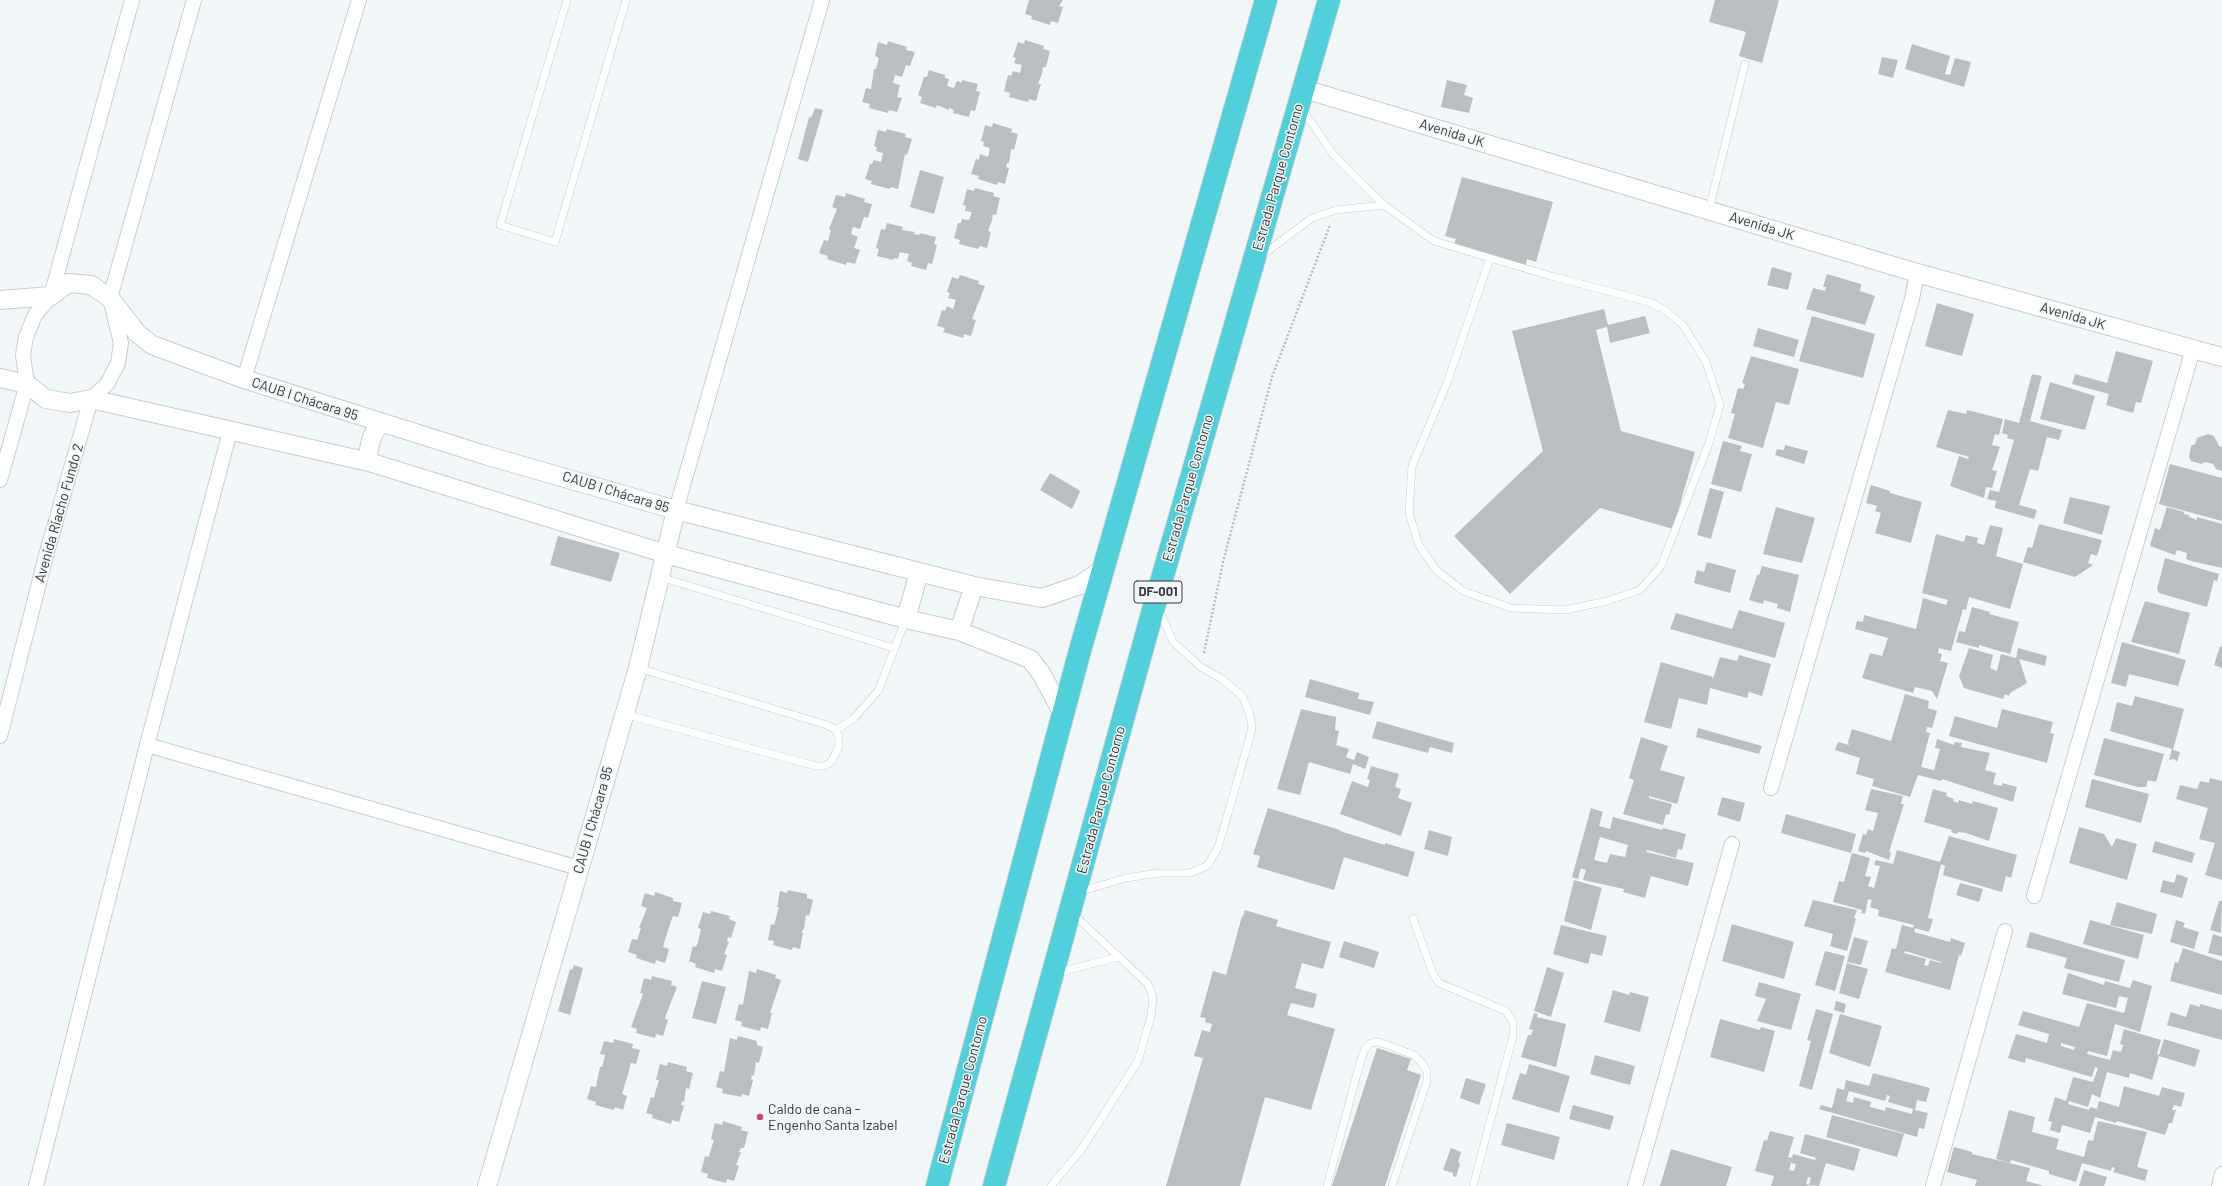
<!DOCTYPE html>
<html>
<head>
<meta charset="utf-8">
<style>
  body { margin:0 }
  canvas { display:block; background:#f1f7f8 }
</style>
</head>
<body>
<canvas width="2222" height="1186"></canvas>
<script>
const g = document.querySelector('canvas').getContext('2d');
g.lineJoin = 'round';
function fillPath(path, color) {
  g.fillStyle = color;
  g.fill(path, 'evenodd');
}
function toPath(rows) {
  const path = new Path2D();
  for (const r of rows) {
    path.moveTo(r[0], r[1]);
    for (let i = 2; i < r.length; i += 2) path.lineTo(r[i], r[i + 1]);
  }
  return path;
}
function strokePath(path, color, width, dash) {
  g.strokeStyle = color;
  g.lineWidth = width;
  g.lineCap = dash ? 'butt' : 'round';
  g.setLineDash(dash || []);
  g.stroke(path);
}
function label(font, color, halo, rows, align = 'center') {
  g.font = font + ' Barlow,sans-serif';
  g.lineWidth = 3;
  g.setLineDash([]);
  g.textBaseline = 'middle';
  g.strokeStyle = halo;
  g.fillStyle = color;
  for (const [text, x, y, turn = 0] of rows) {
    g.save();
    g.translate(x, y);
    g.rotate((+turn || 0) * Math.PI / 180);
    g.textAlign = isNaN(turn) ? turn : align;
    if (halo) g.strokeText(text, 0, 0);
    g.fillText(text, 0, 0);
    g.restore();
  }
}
fillPath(toPath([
  [1029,0,1063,0,1059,6,1063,7,1058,23,1051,21,1050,25,1031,19,1032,16,1025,14],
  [1715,0,1779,0,1762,63,1739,56,1746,32,1709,22],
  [1025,40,1044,46,1043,49,1050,51,1046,67,1043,67,1042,71,1043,71,1038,84,1041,84,1036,101,1029,99,1028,102,1009,97,1010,93,1004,91,1008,75,1011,76,1013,71,1020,73,1022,65,1014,63,1016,58,1013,57,1018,42,1024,44],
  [888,41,907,47,906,50,915,52,910,66,906,65,902,77,895,75,893,83,900,85,897,97,902,98,897,112,889,110,888,113,869,108,870,104,862,102,866,88,871,89,874,69,876,69,879,58,875,56,878,42,887,45],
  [1912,44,1950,56,1945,74,1950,75,1955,58,1971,62,1964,87,1905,69],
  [1882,57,1898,60,1893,78,1878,74],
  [929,70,945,75,945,78,949,79,947,86,954,88,957,81,962,83,962,80,978,84,976,91,980,92,975,111,971,110,969,117,953,113,954,110,949,108,949,110,937,105,936,108,920,103,922,97,918,95,924,77,927,77],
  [1447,80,1467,85,1464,95,1473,98,1469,113,1441,107],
  [815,108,823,110,808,162,798,159,809,117,811,118],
  [993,123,1012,129,1011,132,1018,134,1014,150,1011,149,1009,163,1007,163,1006,167,1009,168,1005,184,998,182,997,185,978,179,979,176,971,174,976,159,979,160,980,154,988,157,990,148,983,146,984,142,981,141,985,125,992,127],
  [887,129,906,134,905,137,912,139,907,155,905,154,898,189,891,187,890,189,871,184,872,181,865,179,870,164,872,164,874,160,881,162,883,153,876,151,877,147,874,146,878,130,886,132],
  [920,170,944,177,934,214,910,207],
  [1462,177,1553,202,1536,262,1527,259,1524,271,1452,250,1456,239,1445,236],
  [975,188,994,193,993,196,1000,198,996,215,993,214,992,218,993,218,988,231,991,232,987,248,980,246,978,249,959,244,960,240,954,238,958,223,961,223,962,219,969,220,972,212,965,211,966,206,963,205,967,189,974,191],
  [846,193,865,199,864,202,872,204,868,218,864,217,860,229,853,227,851,234,858,237,854,248,860,250,855,264,847,262,846,265,827,259,828,256,819,253,824,240,828,241,831,230,829,229,837,209,832,207,836,195,845,197],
  [887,223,903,227,902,230,915,232,914,234,919,235,920,233,936,237,934,244,937,245,932,264,928,263,926,270,911,266,912,263,907,261,909,254,900,252,898,259,894,258,893,260,877,256,879,249,876,248,881,229,885,230],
  [1772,267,1792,273,1788,290,1767,285],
  [1827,274,1861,284,1860,291,1875,296,1865,325,1806,309,1813,288,1825,291,1826,287,1823,287],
  [960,275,979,281,978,284,985,286,972,319,976,320,971,336,964,334,963,338,943,332,945,328,937,326,942,310,945,311,947,306,953,309,956,300,948,298,950,293,947,292,952,277,958,279],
  [1937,303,1974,314,1962,356,1925,346],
  [1604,309,1608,325,1645,316,1650,333,1610,343,1607,327,1596,330,1621,431,1695,452,1673,529,1600,508,1510,594,1454,536,1543,451,1512,331],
  [1812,316,1875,334,1863,378,1799,361],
  [1758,328,1799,340,1794,357,1753,346],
  [2116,351,2153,361,2141,403,2136,402,2133,413,2106,405,2109,394,2072,384,2075,374,2107,383],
  [1751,356,1799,369,1789,405,1776,402,1763,448,1728,438,1735,414,1731,413,1738,388,1743,389,1745,384,1742,383],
  [2032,374,2042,376,2030,421,2062,430,2059,440,2047,437,2038,471,2030,469,2019,505,2037,510,2034,519,1995,508,1996,501,1987,499,1990,490,1999,492,2014,440,2007,438,2008,435,2002,433,2005,419,2019,423],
  [2050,382,2095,396,2085,430,2040,419],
  [1948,410,1966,414,1967,410,2003,419,1999,435,1995,434,1992,445,2000,447,1992,470,1997,471,1992,488,1986,487,1984,498,1950,486,1959,456,1968,459,1969,457,1936,447],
  [2208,434,2214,436,2219,446,2222,447,2222,471,2216,469,2213,464,2205,462,2201,464,2191,461,2189,457,2191,446,2195,444,2197,438],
  [1723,441,1742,446,1740,451,1752,454,1741,492,1711,484],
  [1785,445,1808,451,1804,464,1775,455,1777,449,1784,450],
  [2170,464,2222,478,2222,521,2159,504],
  [1050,473,1079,490,1080,492,1072,509,1040,490],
  [1871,485,1890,491,1890,493,1922,502,1911,543,1875,533,1881,513,1875,511,1877,506,1866,503],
  [1710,488,1724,492,1711,539,1697,535],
  [2070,497,2110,506,2102,535,2063,523],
  [1776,507,1815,518,1802,563,1763,554],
  [2167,507,2184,512,2184,514,2189,515,2189,517,2197,520,2197,517,2222,524,2222,568,2191,561,2186,559,2187,553,2177,550,2175,555,2150,546,2155,528,2160,530],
  [2039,524,2102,540,2097,556,2091,554,2088,563,2093,565,2075,577,2023,562,2028,547,2032,548],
  [1990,525,2003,528,1996,556,2023,564,2010,609,1969,597,1966,610,1963,609,1951,651,1939,648,1938,653,1942,654,1940,661,1948,663,1937,699,1932,691,1915,687,1913,693,1862,678,1870,653,1882,656,1888,638,1855,629,1857,621,1863,622,1864,615,1916,629,1923,598,1946,605,1948,600,1922,593,1936,534,1964,542,1966,535,1978,538,1977,543,1984,545],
  [558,536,620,553,611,582,550,565],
  [2165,558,2219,574,2217,581,2214,580,2207,607,2159,593,2157,589],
  [1707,562,1736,570,1730,593,1694,583,1697,570,1704,572],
  [1762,566,1799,575,1790,612,1777,608,1778,604,1764,600,1763,604,1749,600,1757,575,1759,575],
  [2145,601,2190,613,2179,654,2131,642],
  [1972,607,1990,612,1989,614,2019,622,2010,654,1979,645,1979,648,1956,642,1959,631,1965,632],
  [1739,610,1785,623,1775,658,1670,629,1676,613,1732,629],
  [2122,642,2186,660,2178,686,2129,674,2126,687,2111,683],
  [2220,646,2222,647,2222,668,2214,665],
  [1969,648,1993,655,1990,668,1997,671,2001,654,2016,658,2018,648,2047,656,2045,666,2019,659,2027,683,2010,693,2009,696,2005,694,2003,699,1964,688,1959,676],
  [1739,655,1771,664,1762,696,1749,692,1747,698,1710,688,1707,705,1679,698,1671,729,1644,722,1661,662,1713,677,1712,682,1720,657,1737,661],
  [1310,679,1359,693,1358,699,1374,702,1370,715,1305,697],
  [1905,694,1929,701,1928,708,1937,711,1932,728,1927,727,1926,732,1930,733,1921,767,1934,770,1940,749,1935,748,1937,739,1954,745,1955,742,1962,743,1961,747,1990,753,1985,770,1996,773,1993,784,2002,786,2002,783,2017,787,2013,802,1942,779,1941,781,1918,775,1910,797,1872,786,1874,779,1856,774,1860,758,1835,750,1838,742,1849,745,1848,742,1852,729,1891,741],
  [2135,696,2184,709,2173,750,2180,752,2177,762,2174,759,2169,760,2172,749,2110,731,2117,702,2132,706],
  [1301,709,1336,717,1335,730,1339,731,1336,745,1349,749,1346,757,1348,758,1354,760,1357,752,1369,757,1365,769,1353,764,1350,774,1309,762,1300,795,1277,789],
  [2002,709,2053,722,2050,733,2054,734,2047,763,1949,736,1955,716,1997,728],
  [1377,721,1454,743,1452,753,1430,747,1428,753,1372,738],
  [1698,728,1762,746,1759,754,1696,737],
  [1641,737,1668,746,1660,770,1685,777,1677,804,1649,796,1649,798,1672,804,1669,815,1666,814,1663,825,1623,814,1634,780,1629,778],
  [2104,738,2164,754,2156,782,2148,780,2146,787,2138,787,2094,775],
  [1371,766,1399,774,1395,787,1401,789,1398,798,1412,803,1401,836,1340,814,1352,781,1368,787,1370,780,1367,779],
  [2210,778,2222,781,2222,880,2205,875,2215,843,2199,839,2208,808,2176,799,2180,785,2197,789,2200,781,2209,783],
  [2092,779,2149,794,2141,823,2085,807],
  [1871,789,1903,796,1901,804,1904,804,1889,852,1891,853,1889,860,1866,851,1865,853,1858,851,1863,834,1866,835,1868,829,1873,831,1878,813,1865,810],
  [1933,789,1947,793,1946,796,1954,799,1953,801,1958,803,1959,800,1972,804,1973,801,1998,808,1989,841,1966,833,1958,832,1957,834,1951,832,1952,830,1924,822],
  [1722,797,1745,803,1740,822,1717,815],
  [1268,808,1340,830,1340,831,1375,842,1385,845,1385,843,1415,852,1408,877,1344,857,1334,890,1257,867,1260,856,1253,854],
  [1591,808,1603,812,1599,826,1610,829,1613,817,1662,830,1663,828,1686,834,1682,850,1678,849,1676,858,1647,850,1646,852,1694,863,1688,886,1651,876,1645,898,1623,892,1624,889,1583,880,1586,870,1581,868,1578,879,1572,877],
  [1600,837,1628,845,1625,857,1610,854,1607,863,1594,860],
  [1786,814,1856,834,1851,853,1781,833],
  [2079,827,2104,834,2112,847,2116,838,2137,844,2127,880,2069,863],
  [1429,830,1452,837,1448,856,1424,849],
  [1949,836,2017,855,2011,878,2006,876,2002,892,1943,875,1945,866,1941,864,1928,918,1933,919,1929,932,1915,928,1914,932,1950,942,1951,938,1965,943,1961,956,1959,955,1950,990,1885,972,1892,948,1896,949,1902,925,1913,928,1914,925,1878,916,1879,910,1870,907,1872,900,1868,899,1865,914,1861,913,1862,910,1833,902,1839,881,1844,882,1852,853,1870,858,1865,876,1871,877,1868,886,1874,888,1880,866,1874,865,1876,860,1893,864,1897,850,1940,862],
  [1905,951,1941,962,1941,963,1930,960,1928,966,1924,965,1926,959,1904,953],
  [2155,841,2195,853,2192,863,2152,852],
  [2177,874,2188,878,2182,898,2160,892,2163,880,2174,883],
  [1574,880,1602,888,1591,930,1564,921],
  [1960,883,1983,889,1979,902,1956,895],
  [788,890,807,894,807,898,813,900,809,916,806,915,804,929,801,932,803,933,800,949,793,947,792,950,773,945,774,941,768,940,771,924,774,925,779,907,777,907,780,891,787,893],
  [655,892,673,898,673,901,682,903,678,917,673,916,669,927,663,947,669,949,665,963,656,960,655,964,636,958,637,955,628,952,632,939,637,940,641,928,639,928,647,908,641,906,645,893,654,896],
  [1813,900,1857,910,1854,918,1856,919,1847,951,1830,946,1833,934,1804,926],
  [2219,901,2222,901,2221,933,2210,930],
  [2117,902,2157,914,2152,934,2110,925],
  [1245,910,1278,920,1276,926,1331,942,1323,969,1302,963,1295,988,1317,994,1314,1007,1312,1008,1291,1003,1287,1015,1335,1029,1311,1110,1265,1097,1240,1186,1166,1186,1203,1058,1194,1056,1202,1030,1210,1032,1212,1024,1205,1022,1206,1018,1200,1017,1213,971,1226,975,1242,916,1243,917],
  [711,911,730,916,729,919,736,922,731,938,728,937,727,941,729,942,724,954,727,955,722,971,715,969,714,973,695,967,696,964,689,961,693,946,696,947,698,942,701,929,698,928,703,912,710,914],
  [2090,920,2144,935,2138,959,2083,944],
  [2176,920,2185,923,2183,927,2199,932,2194,949,2170,942],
  [1732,924,1794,942,1784,979,1722,961],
  [1561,925,1607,936,1602,956,1591,953,1588,964,1553,954],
  [2030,932,2125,960,2119,982,2064,968,2067,958,2026,947],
  [2213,934,2222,937,2222,956,2208,953],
  [1854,937,1868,941,1861,965,1847,962],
  [1344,941,1379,952,1374,968,1339,957],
  [2183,948,2222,961,2222,995,2170,981,2175,962,2178,963],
  [1825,951,1845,956,1835,991,1815,985],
  [1847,963,1868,969,1859,999,1839,993],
  [574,965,583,968,570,1015,558,1011,570,969,572,970],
  [1547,967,1564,973,1551,1017,1534,1011],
  [757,969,776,975,775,978,781,980,770,1013,772,1013,768,1029,761,1027,760,1031,741,1026,742,1022,735,1020,739,1004,743,1005,749,971,756,973],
  [2068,973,2104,985,2105,981,2130,988,2133,980,2152,986,2140,1032,2115,1024,2107,1056,2088,1051,2087,1054,2110,1060,2113,1050,2121,1052,2123,1045,2120,1044,2124,1029,2161,1040,2157,1054,2159,1055,2164,1039,2200,1050,2195,1067,2159,1056,2152,1080,2130,1073,2129,1078,2107,1072,2100,1098,2092,1094,2088,1107,2069,1101,2068,1104,2089,1110,2090,1107,2097,1109,2099,1101,2119,1107,2124,1086,2159,1096,2162,1087,2185,1093,2181,1107,2174,1105,2172,1110,2176,1110,2172,1123,2169,1123,2165,1135,2117,1121,2116,1123,2095,1117,2090,1133,2062,1125,2060,1133,2050,1130,2052,1122,2048,1121,2055,1097,2066,1101,2073,1077,2093,1082,2098,1068,2095,1067,2092,1077,2026,1058,2025,1063,2008,1058,2016,1034,2047,1043,2049,1034,2018,1025,2023,1011,2079,1027,2087,1003,2124,1013,2128,998,2119,996,2116,1008,2062,994],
  [2061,1043,2075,1047,2074,1050,2061,1046],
  [652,976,672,981,671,985,677,987,666,1015,665,1019,668,1020,663,1036,656,1034,655,1038,636,1033,637,1029,631,1027,643,994,640,993,644,978,651,980],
  [702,981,726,987,716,1024,692,1018],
  [1759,982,1801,994,1791,1030,1757,1021,1766,999,1755,996],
  [1613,990,1629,995,1630,992,1649,997,1640,1032,1604,1022],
  [1836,1001,1846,1004,1844,1013,1834,1010],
  [2190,1004,2200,1007,2200,1004,2222,1010,2222,1040,2167,1025,2171,1012,2186,1017],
  [1816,1009,1833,1014,1812,1090,1799,1086,1811,1041,1807,1040],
  [1534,1013,1538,1014,1537,1017,1566,1024,1556,1067,1521,1057,1528,1035,1531,1035,1533,1030,1529,1029],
  [1840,1014,1882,1026,1870,1067,1829,1053],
  [1720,1019,1760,1030,1761,1027,1775,1031,1764,1072,1710,1057],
  [738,1036,757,1041,757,1045,763,1047,759,1063,756,1062,754,1076,752,1075,751,1079,753,1080,749,1096,742,1094,741,1097,722,1093,723,1089,716,1087,720,1071,724,1072,730,1038,737,1040],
  [614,1039,633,1044,632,1048,640,1050,636,1064,631,1063,628,1074,622,1094,627,1096,623,1110,615,1107,614,1110,595,1105,596,1102,587,1099,591,1086,596,1087,600,1067,602,1067,605,1055,600,1054,604,1041,613,1043],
  [1377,1048,1411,1059,1407,1070,1421,1075,1385,1186,1332,1186],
  [1595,1055,1635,1066,1630,1085,1590,1074],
  [668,1062,687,1067,686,1071,693,1073,689,1089,686,1088,684,1102,682,1101,681,1105,684,1106,679,1122,672,1120,671,1124,652,1118,653,1115,646,1113,651,1097,654,1098,655,1093,659,1080,656,1080,660,1064,667,1066],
  [1529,1064,1570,1076,1559,1113,1512,1099,1520,1073,1526,1075],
  [1873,1073,1930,1088,1926,1102,1917,1100,1915,1110,1928,1113,1924,1129,1919,1128,1917,1137,1819,1109,1821,1105,1832,1108,1837,1088,1844,1090,1846,1080,1869,1086],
  [1849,1091,1885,1101,1887,1095,1890,1096,1888,1102,1913,1109,1912,1114,1886,1107,1885,1111,1870,1107,1871,1102,1854,1097,1853,1103,1846,1101],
  [1466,1078,1486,1084,1479,1105,1460,1098],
  [1573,1105,1614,1116,1610,1130,1569,1119],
  [2009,1110,2035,1117,2032,1132,2059,1139,2056,1149,2084,1157,2088,1140,2093,1141,2098,1121,2147,1132,2137,1167,2148,1170,2145,1181,2113,1172,2115,1168,2112,1167,2111,1171,2082,1163,2076,1182,2049,1174,2049,1171,2011,1160,2010,1163,1996,1159],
  [1832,1115,1904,1134,1897,1157,1826,1137],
  [723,1121,742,1127,741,1130,748,1132,744,1148,741,1148,739,1152,741,1152,736,1165,739,1166,734,1181,727,1179,726,1183,707,1178,708,1174,701,1172,705,1156,709,1157,710,1152,714,1140,711,1139,715,1123,722,1125],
  [1507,1123,1560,1137,1554,1160,1501,1145],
  [1770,1131,1794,1137,1788,1157,1792,1158,1793,1154,1815,1160,1816,1158,1800,1153,1805,1134,1860,1149,1854,1171,1826,1163,1819,1186,1809,1185,1811,1178,1808,1177,1806,1184,1811,1186,1771,1186,1774,1176,1755,1171,1764,1140,1767,1141],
  [1791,1163,1796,1164,1794,1171,1789,1170],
  [1954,1147,1972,1152,1972,1154,2030,1168,2026,1181,2044,1186,1975,1186,1977,1180,1947,1172],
  [1451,1148,1461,1152,1458,1162,1460,1164,1456,1177,1453,1176,1453,1173,1443,1170],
  [1671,1149,1732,1167,1726,1186,1660,1186],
  [2084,1170,2107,1177,2104,1186,2079,1186]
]), '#b9bfc0');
const service = toPath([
  [567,0,500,225,555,242,626,0],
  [1302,109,1333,154,1350,172,1384,205,1434,241,1490,258,1551,276,1649,302,1665,310,1683,325,1706,362,1720,405,1709,443,1661,566,1640,590,1607,601,1565,610,1511,608,1463,591,1436,570,1419,545,1409,513,1412,466,1447,383,1490,258],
  [1709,210,1745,64],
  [1261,256,1312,218,1336,210,1384,205],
  [660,577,894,648],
  [624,714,816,766,824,766,831,762,839,747,839,738,836,730,827,725,638,668],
  [836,730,854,718,878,691,906,619],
  [1078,892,1126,878,1159,873,1190,873,1207,866,1218,848,1249,740,1252,728,1250,714,1242,696,1222,679,1201,667,1173,642,1159,610],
  [1413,918,1433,974,1439,983,1506,1011,1513,1022,1513,1036,1473,1186],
  [1056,973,1118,957],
  [1051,1186,1081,1150,1138,1061,1151,1016,1153,997,1148,984,1073,914],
  [1327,1186,1361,1059,1365,1049,1371,1043,1379,1042,1414,1055,1421,1062,1427,1071,1427,1081,1392,1186]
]);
const minor = toPath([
  [244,379,359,0],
  [0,480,27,384,23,355,26,337,35,315,51,296,132,0],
  [676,510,822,0],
  [0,736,47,552,91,399,107,384,118,363,121,343,110,298,194,0],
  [147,745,579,868],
  [1771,788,1912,299,1917,273],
  [2034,896,2193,349],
  [36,1186,147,745,230,431],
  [1635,1186,1732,844],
  [1933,1186,2005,931],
  [2219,1186,2222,1174]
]);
const tertiary = toPath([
  [1304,89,1917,273,2222,357],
  [0,300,51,296,68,283,91,285,110,298,137,333,152,345,244,379,485,455,676,510,974,586,1042,598,1080,585,1103,569],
  [0,378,27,384,46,399,70,403,91,399,369,462,666,554,906,619,959,631,1030,659,1041,673,1063,714],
  [369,462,368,454,371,440,375,431,382,423],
  [906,619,919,572],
  [959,631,974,586],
  [487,1186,638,668,676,510]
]);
const trunk = toPath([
  [937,1186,1079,654,1266,0],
  [994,1186,1155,603,1329,0]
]);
strokePath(service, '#c7cece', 8);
strokePath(minor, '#c7cece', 16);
strokePath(tertiary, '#c7cece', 20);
strokePath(trunk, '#d3d3d3', 24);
strokePath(toPath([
  [1204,653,1223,562,1272,377,1330,225]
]), '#b6bbbc', 2.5, [2, 2]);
strokePath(service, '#fff', 7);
strokePath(minor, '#fff', 14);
strokePath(tertiary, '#fff', 18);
strokePath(trunk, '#50d0db', 22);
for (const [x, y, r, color] of [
  [760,1117,4,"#cc4687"]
]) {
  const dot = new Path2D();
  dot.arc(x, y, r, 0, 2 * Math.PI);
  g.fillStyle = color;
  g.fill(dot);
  strokePath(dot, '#f1f7f8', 1.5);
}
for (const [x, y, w] of [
  [1158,592,48]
]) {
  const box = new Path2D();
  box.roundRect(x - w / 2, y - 11, w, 22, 3);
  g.fillStyle = '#f1f7f8';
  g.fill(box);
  strokePath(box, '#363839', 1);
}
label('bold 13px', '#363839', null, [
  ["DF-001",1158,592]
]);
label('14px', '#363839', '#f1f7f8', [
  ["Avenida JK",1452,133,17],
  ["Estrada Parque Contorno",1278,177,-74],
  ["Avenida JK",1762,226,17],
  ["Avenida JK",2073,316,16],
  ["CAUB I Chácara 95",305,399,18],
  ["Estrada Parque Contorno",1188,488,-74],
  ["CAUB I Chácara 95",616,492,17],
  ["Avenida Riacho Fundo 2",59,513,-74],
  ["Estrada Parque Contorno",1101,800,-75],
  ["CAUB I Chácara 95",593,820,-74],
  ["Estrada Parque Contorno",963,1090,-75]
]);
label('14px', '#363839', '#f1f7f8', [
  ["Caldo de cana -",768,1109],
  ["Engenho Santa Izabel",768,1125]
], 'left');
</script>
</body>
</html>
